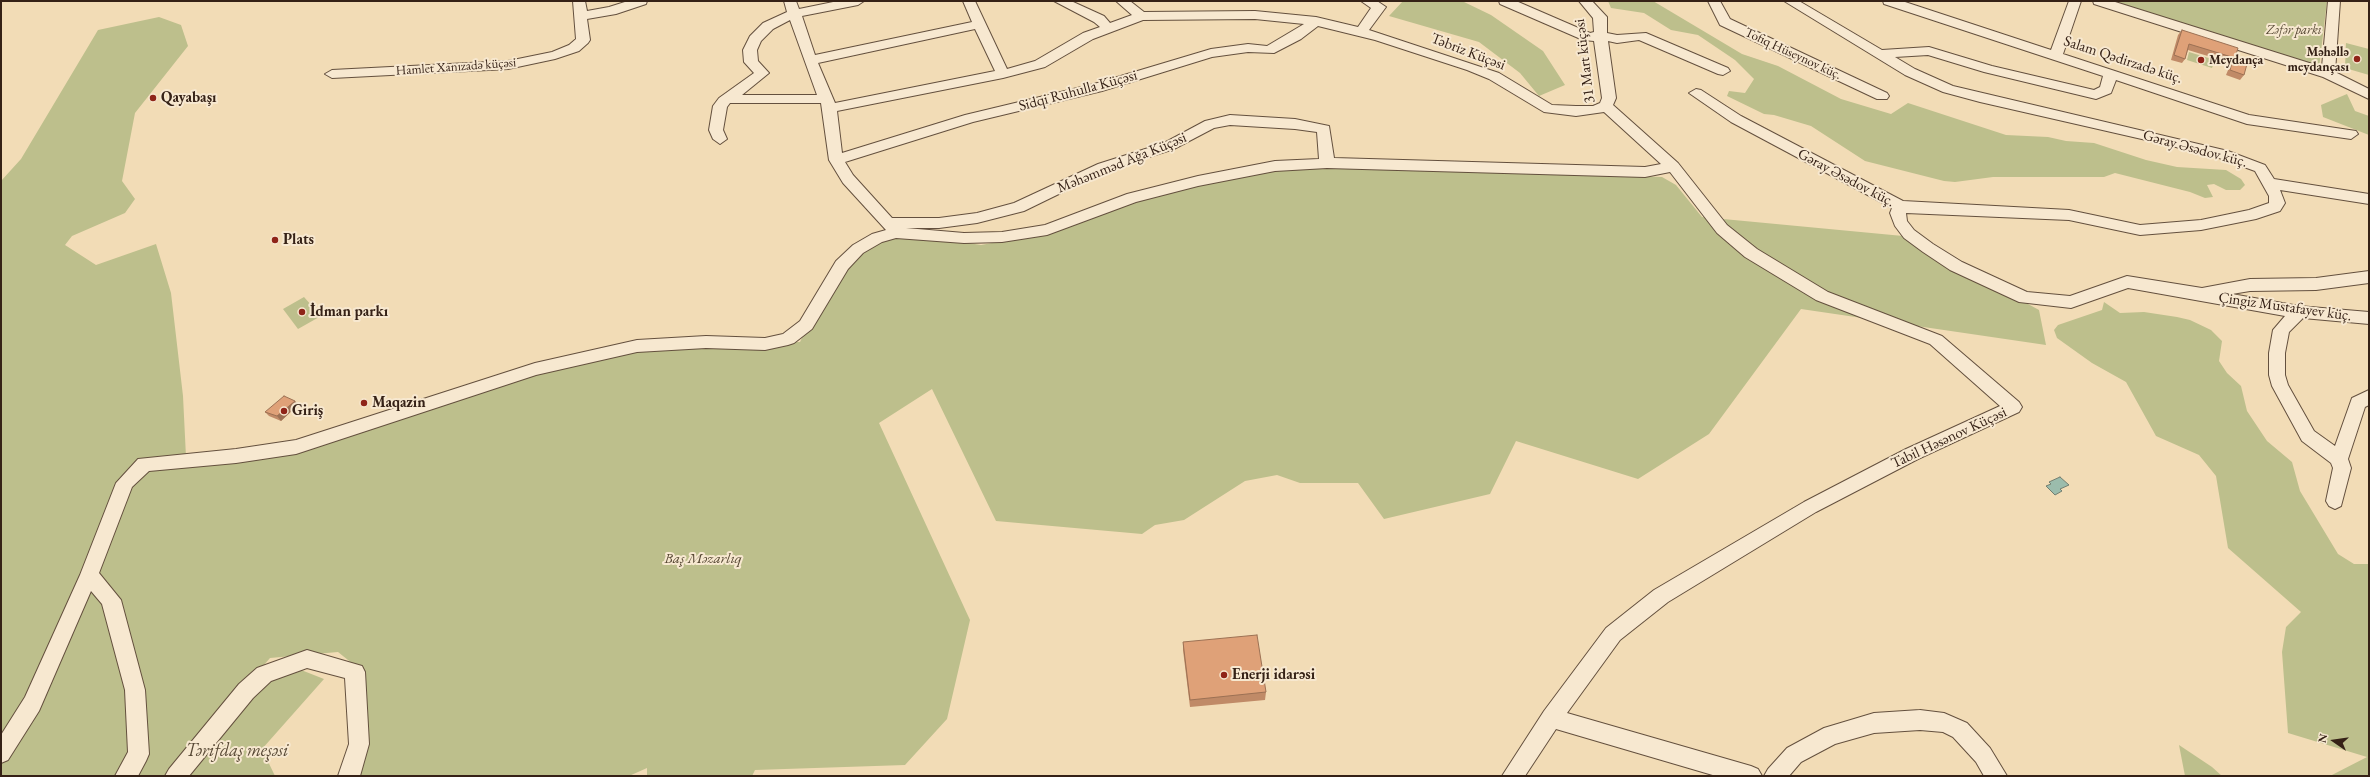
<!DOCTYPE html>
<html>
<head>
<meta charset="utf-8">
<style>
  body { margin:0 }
  #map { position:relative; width:2370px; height:777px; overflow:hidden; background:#f2dcb6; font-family:"EB Garamond",serif }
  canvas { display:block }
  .frame { position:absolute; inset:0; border:2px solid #352116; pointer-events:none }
  .north { position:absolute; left:2314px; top:721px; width:40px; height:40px; -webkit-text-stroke:3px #f7e8d0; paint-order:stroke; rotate:283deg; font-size:11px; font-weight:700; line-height:16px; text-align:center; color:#352116 }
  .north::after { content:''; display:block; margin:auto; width:14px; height:18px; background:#352116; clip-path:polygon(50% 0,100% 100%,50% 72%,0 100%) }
</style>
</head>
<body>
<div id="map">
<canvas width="2370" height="777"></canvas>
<div class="frame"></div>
<div class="north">N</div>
</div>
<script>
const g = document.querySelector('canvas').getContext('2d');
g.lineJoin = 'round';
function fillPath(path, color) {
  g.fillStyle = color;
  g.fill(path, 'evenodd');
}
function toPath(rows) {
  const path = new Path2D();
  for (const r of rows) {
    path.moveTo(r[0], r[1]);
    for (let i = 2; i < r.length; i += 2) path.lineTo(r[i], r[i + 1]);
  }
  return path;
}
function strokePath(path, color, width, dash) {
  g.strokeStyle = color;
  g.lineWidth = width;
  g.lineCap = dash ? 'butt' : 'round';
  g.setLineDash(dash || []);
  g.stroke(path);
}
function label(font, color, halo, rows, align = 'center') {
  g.font = font + ' "EB Garamond",serif';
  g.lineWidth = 4;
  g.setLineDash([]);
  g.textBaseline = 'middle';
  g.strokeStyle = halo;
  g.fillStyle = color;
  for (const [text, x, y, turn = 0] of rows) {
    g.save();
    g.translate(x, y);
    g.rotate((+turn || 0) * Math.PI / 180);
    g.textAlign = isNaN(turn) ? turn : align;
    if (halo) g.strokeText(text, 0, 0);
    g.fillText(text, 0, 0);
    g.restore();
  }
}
fillPath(toPath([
  [1403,1,1462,1,1491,15,1543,51,1565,85,1539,96,1520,73,1479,42,1389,16],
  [1608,1,1653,1,1742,54,1778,66,1841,99,1891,114,1908,103,2006,135,2048,137,2066,141,2094,143,2146,160,2177,167,2226,170,2241,179,2245,185,2240,190,2226,190,2214,184,2207,185,2213,197,2205,198,2190,192,2115,173,2104,177,1993,177,1955,182,1944,181,1865,161,1811,126,1774,115,1764,114,1727,96,1729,91,1745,93,1754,79,1735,60,1698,35,1671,30,1644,13,1611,8],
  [2110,1,2327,1,2319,68],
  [159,17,181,25,188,46,135,113,122,181,135,199,125,213,72,236,65,245,96,265,156,244,171,293,183,396,186,457,255,457,412,403,661,343,800,342,825,291,848,258,889,237,944,239,981,245,1040,234,1134,200,1197,182,1319,165,1662,177,1676,185,1702,217,1903,236,2039,310,2046,345,1801,309,1709,434,1638,479,1516,441,1490,494,1384,519,1358,483,1300,483,1277,475,1245,481,1184,520,1155,525,1142,534,996,521,932,389,879,423,970,620,947,719,905,765,755,770,752,776,647,776,647,768,629,776,355,776,363,672,338,652,270,658,167,776,1,776,1,181,21,159,98,30],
  [2346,43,2369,49,2369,75,2345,68],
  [2189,52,2215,60,2212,68,2187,60],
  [2347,94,2355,111,2369,116,2369,135,2323,117,2321,105],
  [304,297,321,316,298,329,283,309],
  [2104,302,2120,313,2144,312,2177,317,2190,320,2211,330,2222,341,2219,361,2227,373,2241,386,2247,411,2267,441,2292,462,2300,491,2338,554,2354,564,2369,564,2369,776,2330,776,2367,757,2288,733,2282,652,2286,627,2301,612,2228,548,2216,476,2199,455,2156,436,2126,382,2092,363,2057,338,2054,330,2058,325,2102,310],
  [291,666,324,679,262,749,275,776,183,776,259,684],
  [2179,745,2212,767,2222,776,2185,776]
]), '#bdbf8c');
const water = toPath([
  [2060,477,2069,485,2060,489,2062,491,2055,495,2046,486,2051,484,2049,482,2060,477]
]);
fillPath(water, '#9bbcac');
strokePath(water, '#727e70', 1);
const minor = toPath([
  [573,1,585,1,587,11,609,7,628,1,647,1,646,4,616,14,587,19,590,40,588,43,579,51,555,59,508,69,332,78,325,74,332,70,508,61,552,52,569,45,576,39,573,1],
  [784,1,796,1,799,9,838,1,864,1,858,5,802,16,815,55,972,22,963,1,975,1,1007,69,1035,61,1083,33,1100,27,1094,22,1054,1,1071,1,1104,16,1110,23,1132,15,1116,1,1130,1,1144,12,1255,11,1316,17,1358,27,1371,8,1361,1,1377,1,1386,7,1369,30,1499,73,1552,105,1576,106,1593,106,1600,103,1602,98,1594,41,1583,40,1500,4,1499,1,1516,1,1590,33,1594,32,1593,18,1579,1,1592,1,1607,17,1607,33,1617,35,1646,33,1728,68,1730,71,1723,75,1718,74,1639,40,1617,43,1608,41,1616,98,1613,105,1678,163,1727,225,1757,249,1828,292,1942,336,2019,402,2022,407,2019,412,1918,459,1816,512,1668,602,1620,640,1567,713,1751,766,1758,769,1762,776,1716,776,1556,729,1525,776,1502,776,1544,711,1606,628,1654,590,1804,502,1906,449,2000,406,1930,344,1816,300,1745,257,1717,233,1670,172,1645,177,1327,168,1275,171,1198,186,1136,202,1047,235,1002,242,964,243,896,238,882,242,863,253,848,269,812,329,794,343,788,345,765,350,706,348,637,352,536,375,296,454,236,463,149,471,132,487,99,573,121,600,145,690,149,754,146,761,138,776,115,776,128,752,125,690,102,604,91,591,39,711,8,760,1,763,1,735,25,697,80,575,116,483,138,459,236,449,296,440,535,363,637,340,706,336,765,338,783,334,800,321,836,261,853,245,872,234,886,230,843,183,829,160,821,103,730,103,727,107,723,130,727,139,720,144,713,139,709,130,713,106,719,98,754,73,744,62,743,50,750,36,763,23,787,12,784,1],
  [1255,19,1304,24,1267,46,1248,44,1211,49,1094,84,965,115,842,153,837,111,1003,78,1045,67,1093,39,1143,20,1255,19],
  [790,20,817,95,742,95,769,73,758,61,757,50,761,41,773,29,790,20],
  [1318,26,1375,40,1467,70,1489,79,1544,112,1576,116,1604,112,1661,164,1645,167,1334,158,1329,126,1295,119,1230,115,1205,121,1164,143,1098,164,1014,203,977,213,939,218,892,218,853,175,845,162,973,122,1102,91,1212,57,1248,52,1274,53,1301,39,1318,26],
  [975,29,995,71,835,103,818,63,975,29],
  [1230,125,1295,129,1317,132,1319,159,1275,161,1198,176,1127,194,1045,225,1002,232,964,233,906,228,939,228,977,223,1024,211,1108,170,1174,149,1214,128,1230,125],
  [1708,1,1720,1,1730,19,1887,93,1889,96,1887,99,1877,99,1720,25,1708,1],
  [1784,1,1799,1,1882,50,1929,47,1992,66,2094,90,2100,87,2103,76,1884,4,1883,1,1902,1,2051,50,2069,1,2081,1,2063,54,2249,115,2356,131,2358,134,2351,139,2247,124,2116,80,2111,93,2096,99,1984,72,1928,55,1895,57,1915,69,1953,86,2228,151,2265,165,2274,179,2369,194,2369,204,2280,190,2285,203,2280,211,2256,219,2201,230,2140,235,2069,220,1906,213,1907,221,1914,230,1933,244,1962,262,2027,292,2070,296,2127,276,2202,288,2250,279,2316,278,2369,271,2369,283,2316,290,2250,291,2232,294,2299,306,2369,312,2369,324,2303,318,2289,332,2285,353,2285,375,2288,385,2314,431,2335,446,2352,398,2369,390,2369,405,2365,407,2348,459,2351,468,2341,506,2335,509,2329,506,2326,501,2333,468,2331,463,2302,441,2272,386,2269,375,2269,353,2273,330,2285,316,2128,288,2071,308,2019,302,1950,270,1923,252,1904,238,1895,226,1890,213,1892,208,1731,122,1689,93,1696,89,1701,90,1741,116,1903,201,2069,210,2140,225,2201,220,2249,210,2269,203,2269,196,2255,171,2219,158,2168,145,1980,102,1943,92,1905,75,1784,1],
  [2093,1,2112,1,2322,67,2328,1,2340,1,2335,72,2369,89,2369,99,2323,77,2094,4,2093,1],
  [307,650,362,666,365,672,369,744,360,776,338,776,349,744,345,678,307,668,271,681,253,698,189,776,165,776,169,769,239,684,257,668,307,650],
  [1920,710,1944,713,1967,723,1990,748,2007,776,1984,776,1976,762,1953,737,1943,732,1920,730,1874,733,1835,744,1801,762,1789,776,1764,776,1768,769,1787,748,1824,728,1874,713,1920,710]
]);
strokePath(minor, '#64503e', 2);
fillPath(minor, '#f7e8d0');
fillPath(toPath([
  [2182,30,2235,58,2234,59,2244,75,2240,80,2226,75,2231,63,2188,50,2185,59,2182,63,2171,60,2178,35],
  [295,401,298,405,281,421,269,416,265,412],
  [1183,642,1266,692,1265,700,1190,707,1183,650]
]), '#c08a67');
fillPath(toPath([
  [295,401,298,405,281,421,277,416]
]), '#9c7154');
const building = toPath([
  [2182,30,2238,48,2235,58,2189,44,2185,59,2174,55,2182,30],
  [2233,59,2247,64,2244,75,2230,70,2233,59],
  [284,396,295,401,277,416,265,412,284,396],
  [1257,635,1266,692,1190,700,1183,642,1257,635]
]);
fillPath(building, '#dfa178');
strokePath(building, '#9c7154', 1);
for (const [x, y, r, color] of [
  [2357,59,4,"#8f2418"],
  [2201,60,4,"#8f2418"],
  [153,98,4,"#8f2418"],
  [275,240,4,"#8f2418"],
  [302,312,4,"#8f2418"],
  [364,403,4,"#8f2418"],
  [284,411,4,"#8f2418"],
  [1224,675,4,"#8f2418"]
]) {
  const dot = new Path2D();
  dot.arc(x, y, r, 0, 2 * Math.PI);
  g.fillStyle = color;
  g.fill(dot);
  strokePath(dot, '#f7e8d0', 1.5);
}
label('italic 13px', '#574834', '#f7e8d0', [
  ["Zəfər parkı",2294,30]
]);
label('bold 13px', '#352116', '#f7e8d0', [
  ["Məhəllə",2349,52],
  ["meydançası",2349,67],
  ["Meydança",2209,60,"left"]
], 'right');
label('13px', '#352116', '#f7e8d0', [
  ["Tofiq Hüseynov küç.",1793,54,25],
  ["Hamlet Xanızadə küçəsi",456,67,-4]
]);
label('15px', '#352116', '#f7e8d0', [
  ["Təbriz Küçəsi",1468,52,21],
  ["Salam Qədirzadə küç.",2123,60,18],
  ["31 Mart küçəsi",1585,61,-97],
  ["Sidqi Ruhulla Küçəsi",1078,91,-15],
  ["Gəray Əsədov küç.",2195,149,15],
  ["Məhəmməd Ağa Küçəsi",1122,163,-22],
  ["Gəray Əsədov küç.",1846,178,28],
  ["Çingiz Mustafayev küç.",2285,307,8],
  ["Tabil Həsənov Küçəsi",1949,438,-25]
]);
label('bold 15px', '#352116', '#f7e8d0', [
  ["Qayabaşı",161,98],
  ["Plats",283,240],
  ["İdman parkı",310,312],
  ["Maqazin",372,403],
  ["Giriş",292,411],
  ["Enerji idarəsi",1232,675]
], 'left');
label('italic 15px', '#574834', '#f7e8d0', [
  ["Baş Məzarlıq",703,559]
]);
label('italic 18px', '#574834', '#f7e8d0', [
  ["Tərifdaş meşəsi",237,751]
]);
</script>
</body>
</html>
